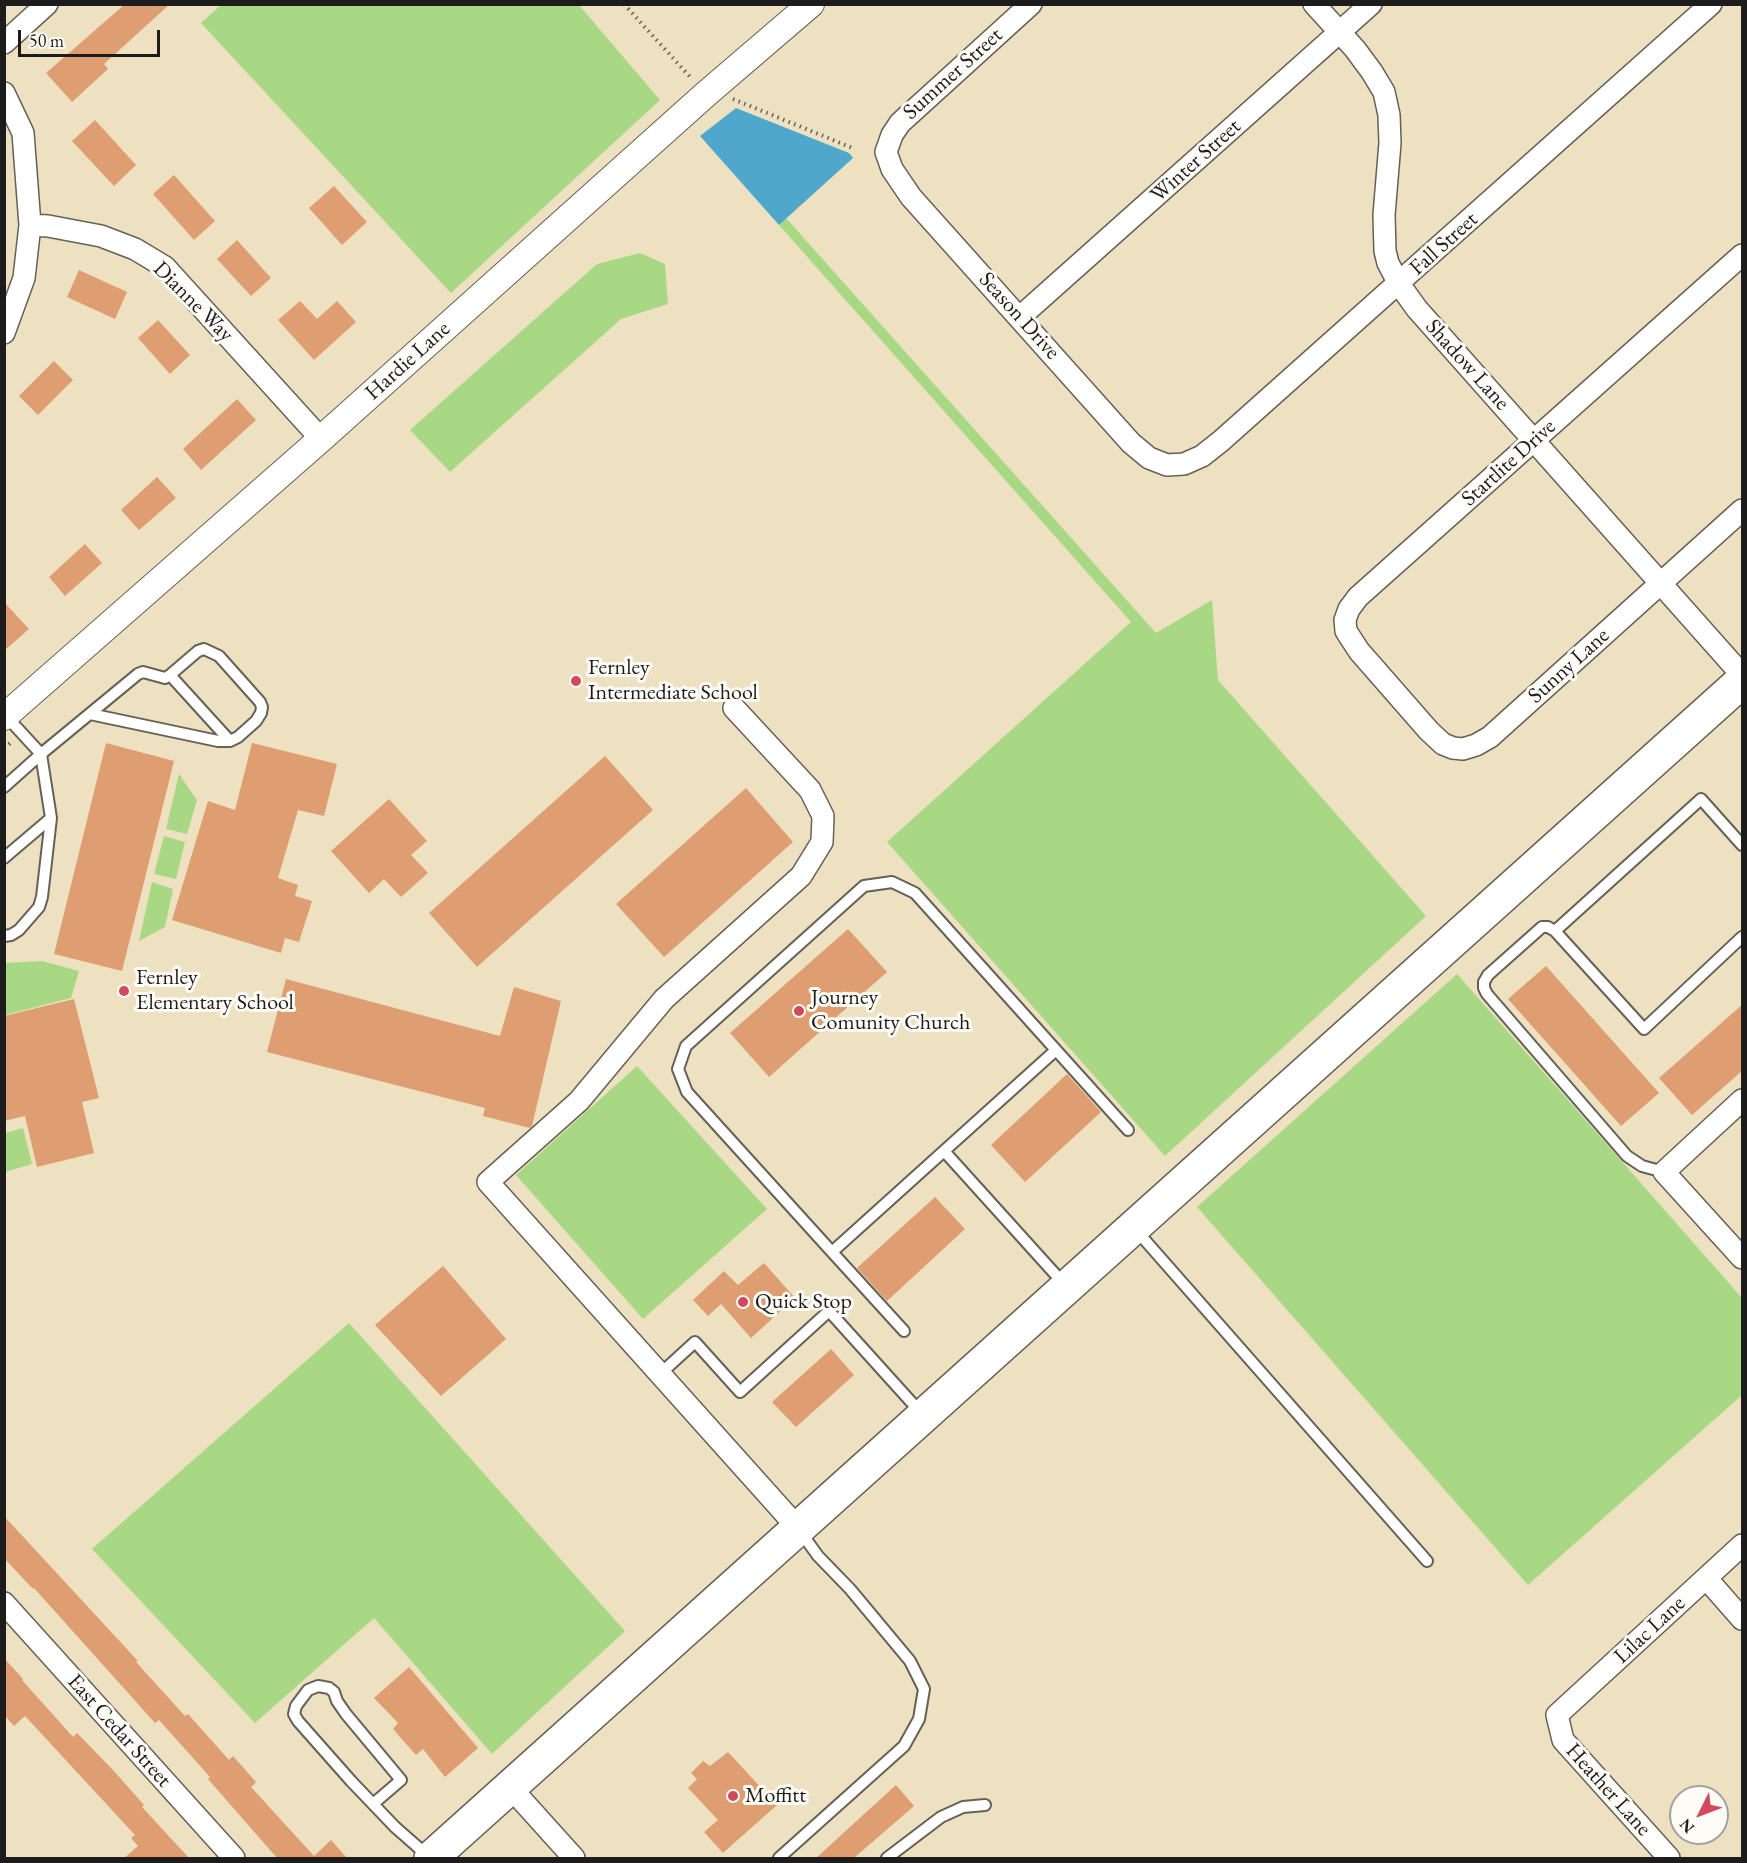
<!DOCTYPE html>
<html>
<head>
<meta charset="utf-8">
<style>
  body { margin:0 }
  #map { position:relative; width:1747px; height:1863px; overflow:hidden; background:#ede1c1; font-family:"EB Garamond",serif }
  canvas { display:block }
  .frame { position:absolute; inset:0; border:6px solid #1c1c1c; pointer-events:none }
  .north { position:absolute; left:1669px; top:1785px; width:60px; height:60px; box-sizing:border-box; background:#fdfcf7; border:2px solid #a3a29f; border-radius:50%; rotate:228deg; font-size:16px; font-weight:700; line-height:24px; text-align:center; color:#1c1c1c }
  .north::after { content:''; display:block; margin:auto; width:21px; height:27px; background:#d1495b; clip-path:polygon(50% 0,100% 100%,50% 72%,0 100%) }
  .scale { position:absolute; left:18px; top:30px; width:142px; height:27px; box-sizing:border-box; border:3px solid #1c1c1c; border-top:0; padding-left:8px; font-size:18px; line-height:21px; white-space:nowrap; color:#1c1c1c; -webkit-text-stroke:4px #fdfcf7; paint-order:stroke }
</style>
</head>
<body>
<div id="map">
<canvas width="1747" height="1863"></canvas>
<div class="frame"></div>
<div class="north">N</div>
<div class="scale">50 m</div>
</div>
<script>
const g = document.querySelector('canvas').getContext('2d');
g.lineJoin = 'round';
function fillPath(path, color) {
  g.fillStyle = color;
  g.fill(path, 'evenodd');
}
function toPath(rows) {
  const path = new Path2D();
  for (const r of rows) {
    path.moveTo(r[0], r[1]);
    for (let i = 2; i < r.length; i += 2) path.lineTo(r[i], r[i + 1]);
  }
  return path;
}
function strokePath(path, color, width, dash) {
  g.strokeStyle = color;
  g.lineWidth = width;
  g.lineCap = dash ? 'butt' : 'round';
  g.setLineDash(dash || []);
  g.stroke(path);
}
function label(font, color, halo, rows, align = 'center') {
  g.font = font + ' "EB Garamond",serif';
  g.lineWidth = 6;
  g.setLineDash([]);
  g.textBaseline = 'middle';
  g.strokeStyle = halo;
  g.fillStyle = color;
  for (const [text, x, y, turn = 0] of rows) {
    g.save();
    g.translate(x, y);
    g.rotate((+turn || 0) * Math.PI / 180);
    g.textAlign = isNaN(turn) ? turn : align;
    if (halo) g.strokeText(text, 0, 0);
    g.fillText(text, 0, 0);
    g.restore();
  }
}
fillPath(toPath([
  [221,5,579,5,660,100,451,293,201,23],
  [786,218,1156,633,1212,600,1218,680,1426,916,1165,1156,887,842,1131,622,779,225],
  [640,253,665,264,668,304,621,319,450,472,410,430,597,264],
  [179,774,197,800,187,834,166,829],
  [164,836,185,842,176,879,154,874],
  [152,882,173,889,165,927,139,941],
  [42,961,79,971,71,998,5,1015,5,963],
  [1457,974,1742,1298,1742,1395,1528,1585,1197,1207],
  [637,1066,767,1209,643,1319,516,1175],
  [23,1128,32,1164,5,1172,5,1133],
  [349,1323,625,1631,492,1754,374,1618,255,1723,92,1549]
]), '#a9d885');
fillPath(toPath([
  [736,108,849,153,853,158,779,225,700,136]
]), '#4fa8cc');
fillPath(toPath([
  [125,4,170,4,104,64,108,69,72,102,46,73],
  [95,120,136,165,114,186,72,141],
  [174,175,215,221,194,240,153,194],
  [334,186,367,222,342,245,309,208],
  [237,240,271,278,251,296,217,259],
  [79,270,127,292,115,319,67,297],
  [300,301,317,319,337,301,356,322,314,360,278,320],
  [158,320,190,355,170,374,138,338],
  [54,361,73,380,38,415,19,396],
  [237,399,256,420,201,470,183,449],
  [157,477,176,498,139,530,121,510],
  [85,544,102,563,65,596,49,577],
  [4,602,29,629,4,651],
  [106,743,174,761,122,971,54,954],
  [252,743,337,764,324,816,298,810,278,878,298,885,295,896,312,901,299,942,285,938,281,953,172,920,208,801,235,810],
  [605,756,653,810,477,967,429,913],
  [746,788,793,842,664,957,616,904],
  [389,799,427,841,411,855,428,873,401,897,384,879,369,893,331,851],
  [848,929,887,972,769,1077,730,1033],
  [1546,966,1659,1093,1621,1126,1508,999],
  [286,979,500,1036,514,987,561,1001,532,1126,530,1128,483,1116,485,1108,267,1052],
  [74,999,99,1098,82,1102,94,1153,37,1167,25,1116,4,1121,4,1016],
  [1743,1004,1743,1070,1692,1115,1659,1078],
  [1067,1074,1101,1112,1025,1182,991,1145],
  [935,1197,965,1229,887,1301,857,1268],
  [764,1263,795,1298,751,1338,721,1304,708,1316,693,1300,724,1271,738,1285],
  [443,1266,506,1339,441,1396,375,1325],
  [831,1349,854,1375,796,1427,772,1402],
  [4,1516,138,1661,136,1662,185,1716,188,1714,229,1760,233,1756,256,1782,251,1787,314,1856,331,1840,347,1858,277,1858,208,1779,210,1777,159,1720,155,1723,34,1588,33,1589,4,1558],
  [4,1658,23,1679,22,1680,73,1737,77,1733,113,1770,144,1805,142,1807,189,1858,124,1858,138,1846,131,1838,135,1835,25,1716,14,1726,4,1715],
  [409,1667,478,1748,445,1777,423,1749,416,1755,393,1729,398,1723,374,1698],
  [728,1752,777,1805,723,1853,704,1832,718,1820,688,1788,697,1779,691,1773,703,1761,710,1766],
  [896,1785,914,1806,854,1858,816,1858]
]), '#de9e72');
const service = toPath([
  [170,675,230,741],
  [4,787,41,754,6,716],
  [1742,845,1701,799,1555,931,1644,1029,1742,937],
  [4,858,51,818],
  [1555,931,1548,927,1542,927,1488,975,1484,982,1484,988,1487,994,1627,1156,1642,1166,1664,1172],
  [4,936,11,935,19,930,39,907,42,897,51,818,41,754,138,674,143,672,165,678,170,675,198,651,204,649,219,656,260,702,262,707,261,713,256,721,238,737,230,741,218,741,90,714],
  [1056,1050,1128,1130],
  [944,1151,832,1252,687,1092,678,1069,686,1046,864,886,892,882,915,893,1056,1050,944,1151,1065,1285],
  [1136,1230,1427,1561],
  [832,1252,904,1331],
  [660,1374,695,1342,740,1392,829,1311,922,1414],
  [373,1804,401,1780,346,1714,337,1701,334,1692,329,1688,318,1686,308,1690,296,1706,294,1714,298,1721,351,1781,395,1827,428,1856],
  [779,1858,904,1746,919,1719,924,1689,910,1661,850,1589,818,1556,800,1531],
  [887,1858,941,1817,963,1807,985,1805]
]);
const minor = toPath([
  [1031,4,900,123,892,135,886,152,892,169,911,197,1131,443,1149,458,1167,465,1184,464,1202,456,1221,441,1711,4],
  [1314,4,1355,49,1372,72,1384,92,1389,115,1390,143,1384,215,1385,251,1388,263,1399,284,1417,309,1742,675],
  [4,43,47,4],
  [4,93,23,133,30,225,24,278,4,333],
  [30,225,48,226,101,236,135,249,165,267,321,439],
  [1742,255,1358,597,1349,609,1345,620,1346,631,1359,651,1429,731,1443,744,1453,748,1463,749,1476,745,1490,737,1742,510],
  [1020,317,1371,4],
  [734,708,810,790,823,816,822,842,801,876,664,999,579,1101,488,1182,798,1528],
  [1742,1100,1664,1172,1742,1258],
  [1706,1578,1742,1619],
  [4,1603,234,1858],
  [510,1787,574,1858],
  [1669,1858,1563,1740,1557,1715,1742,1545]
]);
const tertiary = toPath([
  [4,717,321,439,706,94,811,4]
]);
const primary = toPath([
  [431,1858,1742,681]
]);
strokePath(service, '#656156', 14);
strokePath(minor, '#656156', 24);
strokePath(tertiary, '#656156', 28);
strokePath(primary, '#656156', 36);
strokePath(toPath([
  [624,4,692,79],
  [733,99,855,149],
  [4,748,13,741]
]), '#656156', 4, [1.5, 4.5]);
strokePath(service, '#fff', 10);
strokePath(minor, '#fff', 21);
strokePath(tertiary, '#fff', 26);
strokePath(primary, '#fff', 33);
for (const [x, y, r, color] of [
  [576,681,6,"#d1495b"],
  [124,991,6,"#d1495b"],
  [799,1011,6,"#d1495b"],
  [743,1302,6,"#d1495b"],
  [733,1796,6,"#d1495b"]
]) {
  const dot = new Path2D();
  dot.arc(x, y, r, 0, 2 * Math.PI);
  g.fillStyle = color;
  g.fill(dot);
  strokePath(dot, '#fdfcf7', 2);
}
label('22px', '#1c1c1c', '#fdfcf7', [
  ["Summer Street",953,74,-42],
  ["Winter Street",1196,161,-42],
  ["Fall Street",1444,244,-42],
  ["Dianne Way",193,302,45],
  ["Season Drive",1019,316,48],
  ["Hardie Lane",408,361,-42],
  ["Shadow Lane",1467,365,48],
  ["Startlite Drive",1509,463,-42],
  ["Sunny Lane",1569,666,-42],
  ["Lilac Lane",1650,1630,-43],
  ["East Cedar Street",119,1731,48],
  ["Heather Lane",1608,1790,48]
]);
label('22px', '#1c1c1c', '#fdfcf7', [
  ["Fernley",588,668],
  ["Intermediate School",588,693],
  ["Fernley",136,978],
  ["Elementary School",136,1003],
  ["Journey",811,998],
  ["Comunity Church",811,1023],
  ["Quick Stop",755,1302],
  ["Moffitt",745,1796]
], 'left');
</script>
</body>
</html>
